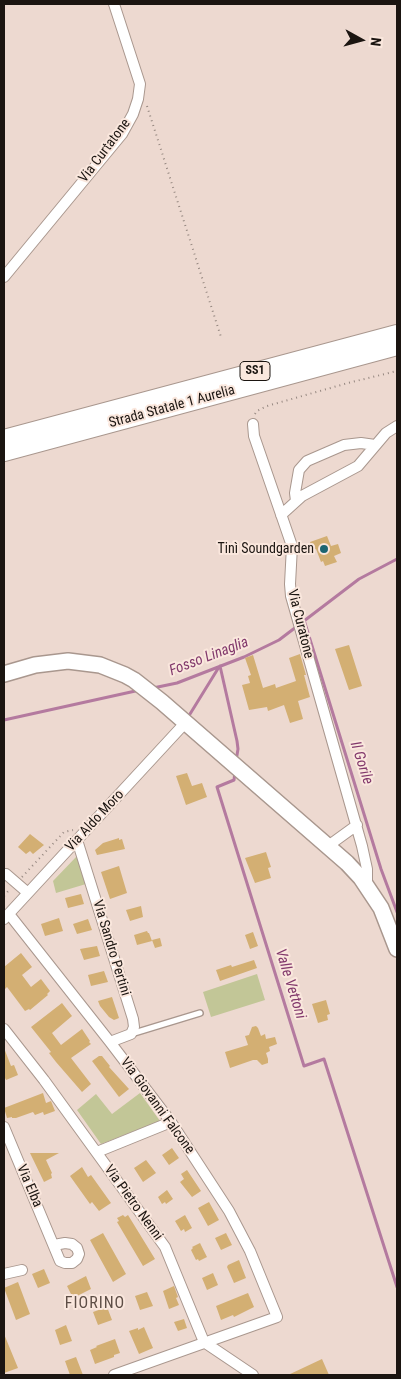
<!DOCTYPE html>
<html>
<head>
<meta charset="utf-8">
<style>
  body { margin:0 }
  #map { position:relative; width:401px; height:1379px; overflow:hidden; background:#edd9d0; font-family:"Roboto Condensed",sans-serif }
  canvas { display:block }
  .frame { position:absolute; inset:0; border:5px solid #1b1511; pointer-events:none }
  .north { position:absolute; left:336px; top:15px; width:50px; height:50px; -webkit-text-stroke:4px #fae7dd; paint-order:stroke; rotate:97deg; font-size:14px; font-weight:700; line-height:20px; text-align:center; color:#1b1511 }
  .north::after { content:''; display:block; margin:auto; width:18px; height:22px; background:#1b1511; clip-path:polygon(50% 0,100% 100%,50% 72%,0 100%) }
</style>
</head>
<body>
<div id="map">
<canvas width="401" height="1379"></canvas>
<div class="frame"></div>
<div class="north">N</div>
</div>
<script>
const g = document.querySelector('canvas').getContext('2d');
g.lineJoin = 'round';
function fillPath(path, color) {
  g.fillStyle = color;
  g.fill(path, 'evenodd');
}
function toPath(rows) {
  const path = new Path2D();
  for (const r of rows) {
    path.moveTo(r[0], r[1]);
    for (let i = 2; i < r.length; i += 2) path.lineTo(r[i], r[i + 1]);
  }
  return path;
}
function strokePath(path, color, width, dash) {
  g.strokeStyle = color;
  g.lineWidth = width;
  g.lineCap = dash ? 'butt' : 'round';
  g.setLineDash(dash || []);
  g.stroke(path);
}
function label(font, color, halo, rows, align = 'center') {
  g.font = font + ' "Roboto Condensed",sans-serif';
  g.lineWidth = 4;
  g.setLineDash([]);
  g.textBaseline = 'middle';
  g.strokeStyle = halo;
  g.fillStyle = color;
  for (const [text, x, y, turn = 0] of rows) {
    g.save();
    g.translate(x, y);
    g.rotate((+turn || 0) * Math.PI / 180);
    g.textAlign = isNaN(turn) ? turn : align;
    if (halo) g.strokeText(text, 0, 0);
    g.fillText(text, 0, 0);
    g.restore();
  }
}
fillPath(toPath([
  [77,856,86,884,56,893,53,881],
  [257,974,265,1000,211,1017,203,992],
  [140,1093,160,1121,101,1144,77,1110,96,1094,112,1114]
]), '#c2c697');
strokePath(toPath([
  [304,620,381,869,397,912],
  [220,666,237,741,238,749,236,761],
  [153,688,177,683,244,657,279,640,359,579,397,559],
  [190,714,219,667],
  [4,720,140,690],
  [235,772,234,780,217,787,304,1066,324,1059,397,1287]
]), '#b47a9f', 3);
fillPath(toPath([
  [327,536,331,546,338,544,341,553,334,556,337,562,325,566,323,561,321,562,316,549,313,550,310,542],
  [349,645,362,686,349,690,335,649],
  [300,654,306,675,304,675,310,697,298,701,303,719,290,723,284,705,268,711,267,707,249,710,242,685,250,683,248,676,251,675,245,658,253,655,263,688,275,684,276,688,296,681,289,658],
  [187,773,192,786,202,783,207,797,186,805,176,776],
  [30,834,44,845,33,854,30,851,26,854,18,847],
  [119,838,119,840,122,839,125,849,97,855,95,850,103,843],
  [266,852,271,867,268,868,271,878,255,883,245,858],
  [119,866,127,893,110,899,101,872],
  [81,894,84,904,68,908,65,898],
  [141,906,143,917,130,921,126,910],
  [59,918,63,931,45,936,41,924],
  [88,919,92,930,77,934,73,924],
  [147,931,148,933,149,933,152,941,137,945,134,935],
  [253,932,258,946,250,949,245,935],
  [160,938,162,946,155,948,152,940],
  [97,946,100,956,84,960,80,949],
  [21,953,32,967,22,975,31,987,41,979,50,991,47,994,48,995,30,1010,29,1009,25,1011,7,987,4,990,4,967],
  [254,960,257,968,220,981,216,970,231,965,232,967],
  [104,971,108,982,91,986,88,975],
  [112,997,119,1018,114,1020,109,1017,100,1006,98,1001],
  [326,1000,330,1014,327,1015,328,1020,318,1023,312,1004],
  [62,1003,72,1016,52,1033,61,1045,82,1029,90,1041,89,1042,91,1044,71,1058,91,1084,82,1092,56,1062,49,1053,51,1052,31,1027],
  [256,1026,258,1028,261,1036,265,1034,266,1039,275,1037,277,1044,269,1047,270,1051,266,1053,268,1059,268,1063,262,1065,257,1060,253,1060,230,1068,225,1052,248,1045,245,1036,249,1035,252,1027],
  [4,1048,11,1066,14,1065,18,1075,6,1080,4,1076],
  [99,1056,102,1056,110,1066,109,1067,129,1089,119,1097,92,1061],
  [43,1093,46,1103,51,1101,55,1111,44,1115,43,1112,35,1115,33,1112,16,1118,12,1118,12,1117,7,1118,4,1108],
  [172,1148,179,1158,169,1165,162,1155],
  [30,1153,59,1153,46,1160,52,1173,51,1174,52,1178,44,1182],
  [146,1160,156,1173,143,1182,134,1168],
  [82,1167,88,1177,91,1175,111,1203,99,1211,92,1202,90,1204,70,1176],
  [187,1170,201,1191,192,1197,180,1182,184,1179,181,1174],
  [167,1190,173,1199,166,1204,165,1202,162,1204,158,1197],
  [209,1202,219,1220,208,1226,198,1208],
  [123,1215,125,1217,128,1215,155,1259,143,1266,117,1222,119,1221,117,1218],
  [185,1215,192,1228,185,1232,184,1229,181,1231,175,1221],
  [103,1233,126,1274,113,1282,90,1240],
  [226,1233,232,1245,221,1250,215,1238],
  [200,1243,207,1257,199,1261,198,1259,196,1260,191,1250,193,1248,192,1247],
  [239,1260,246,1278,234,1283,227,1267,228,1265],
  [44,1269,50,1283,38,1288,32,1274],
  [213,1273,218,1285,207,1290,202,1278],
  [86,1276,91,1289,73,1298,67,1286],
  [18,1282,30,1314,16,1320,4,1288],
  [174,1286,178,1297,176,1298,179,1305,169,1309,163,1291],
  [147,1292,153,1306,140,1310,135,1296],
  [248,1293,254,1307,234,1317,233,1315,221,1320,216,1306],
  [107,1307,112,1320,98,1325,93,1312],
  [184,1319,187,1328,178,1331,174,1322],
  [66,1325,72,1341,60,1345,55,1330],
  [144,1327,153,1348,139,1354,129,1331,138,1328,138,1330],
  [4,1334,18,1368,4,1373],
  [115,1339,120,1353,114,1355,114,1357,95,1364,90,1350,97,1347,96,1346],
  [76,1357,83,1375,70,1375,65,1361],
  [322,1359,329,1375,288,1375]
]), '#d3af73');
const service = toPath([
  [131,1034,200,1013]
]);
const minor = toPath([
  [4,277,122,134,133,114,138,99,140,84,114,4],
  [253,424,254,436,292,546,290,584,291,596,362,846,367,869,367,886],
  [296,501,295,493,299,470,307,461,344,445,361,443,375,445],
  [281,515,302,496,358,466,386,433,397,426],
  [77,840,133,1019,134,1027,131,1034,110,1042],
  [328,846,357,825],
  [4,874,6,874,28,893],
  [9,914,110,1042,171,1122,229,1211,250,1251,277,1317,114,1375],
  [4,919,186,722],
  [4,1029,44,1080,165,1247,204,1342,253,1375],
  [4,1127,60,1261,65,1263,72,1263,77,1259,79,1254,77,1248,72,1244,65,1243,54,1245],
  [97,1152,171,1122],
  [4,1274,22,1270]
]);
const secondary = toPath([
  [4,674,35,665,68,661,100,665,125,675,134,680,162,702,347,863,361,878,381,908,397,949]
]);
const trunk = toPath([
  [4,439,397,334],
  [4,452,397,346]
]);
strokePath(service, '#a9978e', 8);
strokePath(minor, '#a9978e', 12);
strokePath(secondary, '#a9978e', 18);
strokePath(trunk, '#a9978e', 20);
strokePath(toPath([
  [147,106,221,337],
  [255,414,257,411,267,406,348,383,397,371],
  [22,877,64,832,73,830],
  [4,896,10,889]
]), '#968881', 2, [1, 4]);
strokePath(service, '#fff', 5);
strokePath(minor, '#fff', 10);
strokePath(secondary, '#fff', 15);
strokePath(trunk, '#fff', 18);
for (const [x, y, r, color] of [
  [324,549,5,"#1b6571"]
]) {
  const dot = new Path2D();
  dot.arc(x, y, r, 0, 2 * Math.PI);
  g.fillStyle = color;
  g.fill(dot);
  strokePath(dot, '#fae7dd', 2);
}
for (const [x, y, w] of [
  [255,371,30]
]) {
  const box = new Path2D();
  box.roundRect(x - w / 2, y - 9.5, w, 19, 4);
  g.fillStyle = '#fae7dd';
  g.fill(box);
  strokePath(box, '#1b1511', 1);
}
label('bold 12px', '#1b1511', null, [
  ["SS1",255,371]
]);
label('14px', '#1b1511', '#fae7dd', [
  ["Via Curtatone",105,151,-53],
  ["Strada Statale 1 Aurelia",172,407,-15],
  ["Via Curatone",300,624,76],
  ["Via Aldo Moro",95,821,-47],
  ["Via Sandro Pertini",111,948,73],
  ["Via Giovanni Falcone",157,1106,54],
  ["Via Elba",29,1186,67],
  ["Via Pietro Nenni",133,1203,54]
]);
label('14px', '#1b1511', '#fae7dd', [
  ["Tinì Soundgarden",314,549]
], 'right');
label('italic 15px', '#82396c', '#fae7dd', [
  ["Fosso Linaglia",209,657,-21],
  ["Il Gorile",361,763,72],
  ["Valle Vettoni",290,984,73]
]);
g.letterSpacing = '1px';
label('16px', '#5e4e46', '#fae7dd', [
  ["FIORINO",95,1304]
]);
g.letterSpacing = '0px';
</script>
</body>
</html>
